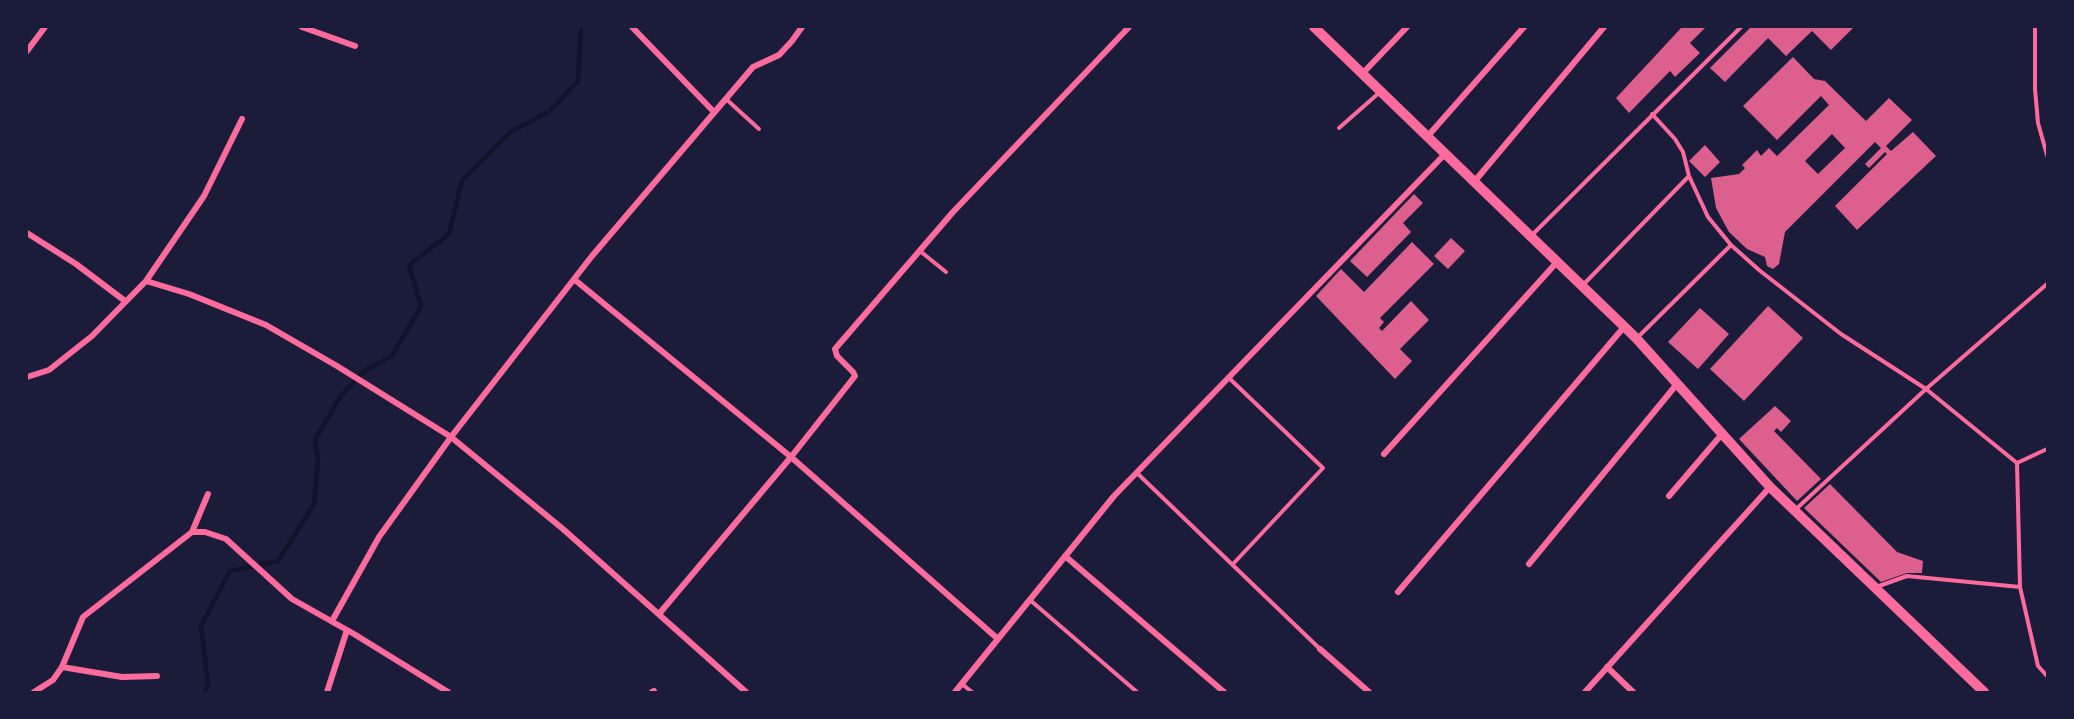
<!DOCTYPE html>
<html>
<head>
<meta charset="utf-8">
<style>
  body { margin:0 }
  #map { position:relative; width:2074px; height:719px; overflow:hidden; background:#1b1b3a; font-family:Signika,sans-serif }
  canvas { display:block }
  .frame { position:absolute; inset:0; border:28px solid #1b1b3a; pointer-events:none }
</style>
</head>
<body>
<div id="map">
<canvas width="2074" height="719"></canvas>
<div class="frame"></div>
</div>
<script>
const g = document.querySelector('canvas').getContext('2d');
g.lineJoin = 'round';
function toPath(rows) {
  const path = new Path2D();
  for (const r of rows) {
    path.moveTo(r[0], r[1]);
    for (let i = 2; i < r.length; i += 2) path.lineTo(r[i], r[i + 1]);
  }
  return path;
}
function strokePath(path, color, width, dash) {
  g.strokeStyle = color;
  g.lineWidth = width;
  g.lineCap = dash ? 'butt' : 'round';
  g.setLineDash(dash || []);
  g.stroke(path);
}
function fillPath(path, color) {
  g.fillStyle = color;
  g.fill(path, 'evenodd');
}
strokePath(toPath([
  [205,692,208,684,201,626,230,571,278,561,314,504,318,459,315,440,340,397,365,370,392,356,421,306,409,265,449,234,462,181,509,133,550,111,578,81,581,27]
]), '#12122b', 4.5);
fillPath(toPath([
  [1682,27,1706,27,1690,43,1700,53,1675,77,1670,71,1629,113,1616,98],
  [1751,27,1812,28,1854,27,1831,50,1812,31,1786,56,1768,38,1725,82,1710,68],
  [1793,57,1814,79,1825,81,1866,121,1889,98,1912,120,1886,146,1891,151,1913,132,1936,156,1857,230,1835,206,1887,154,1885,152,1869,168,1865,164,1881,148,1875,142,1785,232,1779,264,1773,269,1767,266,1765,257,1747,249,1729,232,1716,208,1711,178,1739,174,1745,168,1742,165,1757,150,1761,156,1769,148,1777,156,1829,105,1821,96,1777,140,1743,106],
  [1832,134,1845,148,1818,174,1805,161],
  [1705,145,1720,162,1705,177,1689,161],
  [1414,194,1423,203,1403,223,1411,232,1367,277,1350,261],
  [1451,238,1465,251,1448,269,1434,256],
  [1412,242,1434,264,1380,318,1384,322,1379,328,1382,331,1411,301,1429,320,1400,349,1412,361,1395,379,1316,296,1341,269,1364,292],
  [1768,306,1803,338,1744,401,1710,369],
  [1700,308,1729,334,1698,369,1668,342],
  [1775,406,1791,421,1781,432,1777,428,1774,431,1821,479,1797,501,1739,439],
  [1830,484,1897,552,1923,561,1922,573,1907,573,1881,582,1804,508]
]), '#dd5f8e');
strokePath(toPath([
  [2035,27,2035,89,2038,123,2047,155],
  [726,99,759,129],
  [1652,114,1675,139,1683,152,1689,176,1708,217,1731,245,1759,270,1841,334,1926,389,2017,463,2020,587,2038,666,2047,676],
  [1339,128,1380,92],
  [1531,236,1741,27],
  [920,251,946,272],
  [1582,286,1689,176],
  [1637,338,1731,245],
  [1229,378,1323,468,1233,564],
  [2017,463,2047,449],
  [1137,473,1320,649],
  [1795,510,1926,389,2047,284],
  [1876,587,1907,576,2020,587],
  [1030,600,1137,692],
  [962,684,972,692]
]), '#ff6b9d', 4);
strokePath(toPath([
  [302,27,355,46],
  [632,27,714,112],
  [27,51,45,27],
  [1362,74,1407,27],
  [1427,137,1524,27],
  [1474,182,1604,27],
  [27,233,76,264,125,301],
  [575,280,791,457,998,639],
  [146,281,204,196,242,119],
  [27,377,49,370,92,336,146,281,189,294,266,325,337,366,451,437,563,529,746,692],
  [1384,454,1557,262],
  [1669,496,1722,434],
  [192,532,208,494],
  [1065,556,1224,692],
  [1529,564,1677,384],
  [1398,592,1624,327],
  [659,614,791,457,855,376,853,372,837,356,835,349,953,212,1129,27],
  [332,621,379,537,451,437,592,256,753,67,779,55,792,41,802,27],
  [1320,649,1369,692],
  [62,667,122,677,157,676],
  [1607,667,1633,692],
  [34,692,53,680,62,667,83,617,192,532,205,532,226,539,292,599,354,634,448,692],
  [327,692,347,630],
  [652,692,654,691],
  [955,692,1114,496,1445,154],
  [1585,692,1770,487]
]), '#ff6b9d', 6);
strokePath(toPath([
  [1314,27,1636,338,1770,487,1984,692]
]), '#ff6b9d', 10);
</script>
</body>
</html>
